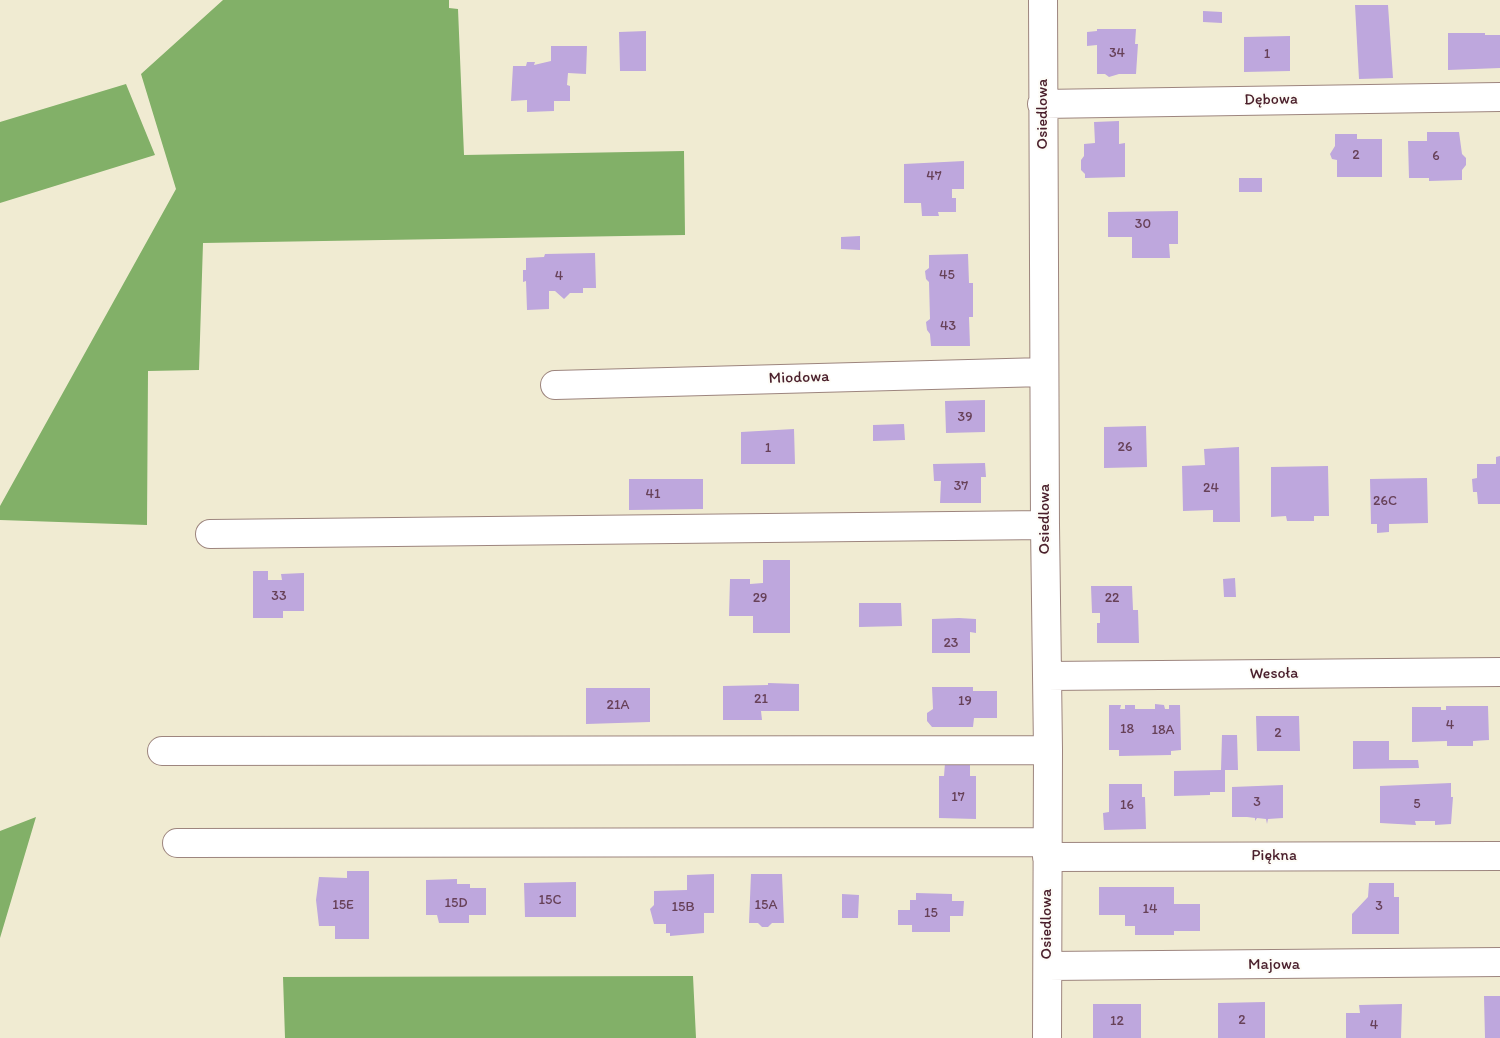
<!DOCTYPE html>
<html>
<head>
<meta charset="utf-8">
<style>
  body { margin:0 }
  canvas { display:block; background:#f0ebd2 }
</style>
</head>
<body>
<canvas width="1500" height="1038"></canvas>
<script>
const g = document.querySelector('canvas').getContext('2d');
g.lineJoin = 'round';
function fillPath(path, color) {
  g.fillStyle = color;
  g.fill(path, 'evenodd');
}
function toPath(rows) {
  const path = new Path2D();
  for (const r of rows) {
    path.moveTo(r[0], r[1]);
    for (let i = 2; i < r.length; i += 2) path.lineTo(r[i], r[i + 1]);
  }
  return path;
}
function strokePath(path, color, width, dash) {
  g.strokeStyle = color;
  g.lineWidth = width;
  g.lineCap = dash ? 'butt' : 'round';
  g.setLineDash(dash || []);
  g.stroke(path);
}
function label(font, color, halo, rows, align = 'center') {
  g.font = font + ' Itim,sans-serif';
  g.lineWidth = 4;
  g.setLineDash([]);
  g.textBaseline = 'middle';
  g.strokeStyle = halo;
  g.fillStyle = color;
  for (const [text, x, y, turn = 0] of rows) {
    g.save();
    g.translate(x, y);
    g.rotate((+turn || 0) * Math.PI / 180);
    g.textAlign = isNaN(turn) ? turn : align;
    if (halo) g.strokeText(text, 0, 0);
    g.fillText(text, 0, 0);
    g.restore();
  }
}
fillPath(toPath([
  [223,0,449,0,449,8,458,9,464,155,684,151,685,235,203,243,199,370,148,371,147,525,0,520,0,506,176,189,141,74],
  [126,84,155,155,0,203,0,122],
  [36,817,0,938,0,831],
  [693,976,696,1038,285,1038,283,977]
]), '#82b068');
fillPath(toPath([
  [1355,5,1388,5,1393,78,1359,79],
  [1203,11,1222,12,1222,23,1203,22],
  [1097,29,1136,29,1135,44,1138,44,1136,74,1119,74,1109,77,1105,74,1097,74,1097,45,1087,46,1087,32,1097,31],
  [646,31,646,71,620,71,619,32],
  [1448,33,1485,33,1485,35,1500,35,1500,68,1448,70],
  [1290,36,1290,71,1244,72,1244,37],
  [551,46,587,46,586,74,568,73,567,85,570,86,570,101,554,101,554,111,527,112,527,100,511,101,513,66,526,66,527,62,535,62,534,65,551,61],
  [1119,121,1119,144,1125,143,1125,177,1085,178,1085,174,1081,170,1081,160,1084,156,1084,144,1095,143,1094,122],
  [1427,132,1459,132,1462,154,1466,158,1466,165,1462,170,1462,180,1429,181,1429,178,1409,178,1408,141,1427,141],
  [1335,134,1357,134,1357,139,1382,139,1382,177,1337,177,1337,160,1332,159,1330,154,1335,146],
  [964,161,964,189,952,189,952,198,956,198,956,212,938,212,939,216,922,216,921,203,904,203,904,164],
  [1239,178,1262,178,1262,192,1239,192],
  [1178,211,1178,244,1169,244,1170,258,1132,258,1132,237,1108,237,1108,212],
  [860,236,860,250,841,249,841,237],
  [595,253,596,288,583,288,583,293,570,293,564,299,555,291,549,291,549,309,527,310,526,281,523,282,523,270,526,270,526,258,544,257,545,254],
  [968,254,969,283,973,283,973,317,969,317,970,346,931,346,930,334,927,330,926,322,930,319,929,282,926,279,925,271,929,268,929,255],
  [985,400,985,432,946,433,945,401],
  [904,424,905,440,873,441,873,425],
  [1146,426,1147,467,1104,468,1104,427],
  [794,429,795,464,741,464,741,432],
  [1239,447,1240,522,1213,522,1213,510,1183,511,1182,466,1205,465,1204,449],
  [1500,456,1500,504,1478,504,1477,492,1473,492,1472,479,1477,478,1477,464,1496,464,1496,457],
  [985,463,986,477,981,477,981,503,940,503,941,481,934,481,933,464],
  [1328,466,1329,516,1314,516,1314,521,1287,521,1286,516,1271,517,1271,467],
  [1427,478,1428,523,1389,524,1389,532,1377,533,1377,524,1371,524,1370,479],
  [629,479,703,479,703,509,629,510],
  [763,560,790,560,790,633,753,633,753,616,729,616,730,579,750,579,750,584,763,583],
  [253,571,268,571,268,580,282,580,281,574,304,573,304,611,283,611,283,618,253,618],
  [1235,578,1236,597,1224,597,1223,579],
  [1091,586,1132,586,1133,610,1138,610,1139,643,1097,643,1097,623,1100,623,1100,613,1092,613],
  [859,603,901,603,902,626,859,627],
  [959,618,976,619,976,633,970,632,970,653,932,653,932,619],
  [768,683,799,684,799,711,761,711,762,720,723,720,723,686,768,685],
  [932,687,973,687,973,691,997,691,997,718,974,718,973,727,932,727,927,721,927,713,933,709],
  [586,688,650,688,650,722,586,724],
  [1155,704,1164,705,1165,709,1169,709,1169,705,1180,705,1181,750,1171,751,1171,755,1119,756,1119,750,1109,750,1109,705,1121,705,1120,709,1125,709,1125,705,1135,705,1135,709,1155,709],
  [1446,706,1488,706,1489,740,1473,741,1473,746,1447,746,1447,741,1412,742,1412,707,1441,707,1441,710,1446,710],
  [1256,716,1299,716,1300,751,1257,751],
  [1222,735,1237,735,1238,770,1225,770,1225,792,1210,792,1210,795,1174,796,1174,771,1221,770],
  [1353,741,1389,741,1389,760,1418,760,1419,768,1353,769],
  [945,763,970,763,970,776,976,776,976,819,939,818,939,776,944,776],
  [1451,783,1451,797,1453,797,1451,824,1435,825,1435,821,1415,821,1416,825,1380,823,1380,786],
  [1109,784,1142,784,1142,797,1145,797,1146,829,1104,830,1103,813,1109,812],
  [1283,785,1283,818,1268,819,1267,824,1266,819,1257,818,1255,821,1255,818,1247,817,1232,817,1232,787],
  [347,871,369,871,369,939,335,939,335,926,319,926,316,900,319,877,347,878],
  [714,874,714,913,704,913,704,933,670,936,670,933,666,933,666,924,654,924,650,909,654,905,654,891,687,890,687,875],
  [751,874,782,874,784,923,772,923,768,927,762,927,758,923,749,923],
  [457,879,457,884,470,884,470,888,486,888,486,915,469,915,469,923,439,923,437,915,426,915,426,880],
  [576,882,576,917,525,917,524,883],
  [1369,883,1394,883,1394,897,1399,897,1399,934,1352,934,1352,914,1368,897],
  [1099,887,1174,887,1174,904,1200,904,1200,931,1174,931,1174,935,1135,935,1135,926,1125,926,1125,915,1099,915],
  [916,893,952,894,952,901,964,901,963,916,950,916,950,932,912,932,912,925,898,925,898,910,910,910,910,900,916,900],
  [842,894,859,895,858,918,842,918],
  [1484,996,1500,996,1500,1038,1485,1038],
  [1265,1002,1265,1038,1218,1038,1218,1003],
  [1093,1004,1141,1004,1141,1038,1093,1038],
  [1402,1004,1401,1038,1346,1038,1346,1013,1360,1013,1359,1005]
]), '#bea7dd');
const minor = toPath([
  [1043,0,1045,525,1048,750,1047,1038],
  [1042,104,1500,97],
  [555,385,1044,372],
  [210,534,1045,525],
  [1047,676,1500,672],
  [162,751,1048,750],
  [177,843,1047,842],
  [1047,857,1500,856],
  [1048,966,1500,962]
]);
strokePath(minor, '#9d857e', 30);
strokePath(minor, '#fff', 28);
label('14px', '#674158', null, [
  ["34",1117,53],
  ["1",1267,54],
  ["2",1356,155],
  ["6",1436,156],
  ["47",934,176],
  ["30",1143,224],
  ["45",947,275],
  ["4",559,276],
  ["43",948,326],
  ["39",965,417],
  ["26",1125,447],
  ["1",768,448],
  ["37",961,486],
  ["24",1211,488],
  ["41",653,494],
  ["26C",1385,501],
  ["33",279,596],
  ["29",760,598],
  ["22",1112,598],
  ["23",951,643],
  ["21",761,699],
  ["19",965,701],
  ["21A",618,705],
  ["4",1450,725],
  ["18",1127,729],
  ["18A",1163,730],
  ["2",1278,733],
  ["17",958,797],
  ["3",1257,802],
  ["5",1417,804],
  ["16",1127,805],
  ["15C",550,900],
  ["15D",456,903],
  ["15E",343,905],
  ["15A",766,905],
  ["3",1379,906],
  ["15B",683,907],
  ["14",1150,909],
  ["15",931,913],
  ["2",1242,1020],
  ["12",1117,1021],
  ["4",1374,1025]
]);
label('16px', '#4a1f2b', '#fdfcf7', [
  ["Dębowa",1271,100,-1],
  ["Osiedlowa",1043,114,-90],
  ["Miodowa",799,378,-2],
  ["Osiedlowa",1045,519,-90],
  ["Wesoła",1274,674,-1],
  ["Piękna",1274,856],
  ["Osiedlowa",1047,924,-90],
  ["Majowa",1274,965]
]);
</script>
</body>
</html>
